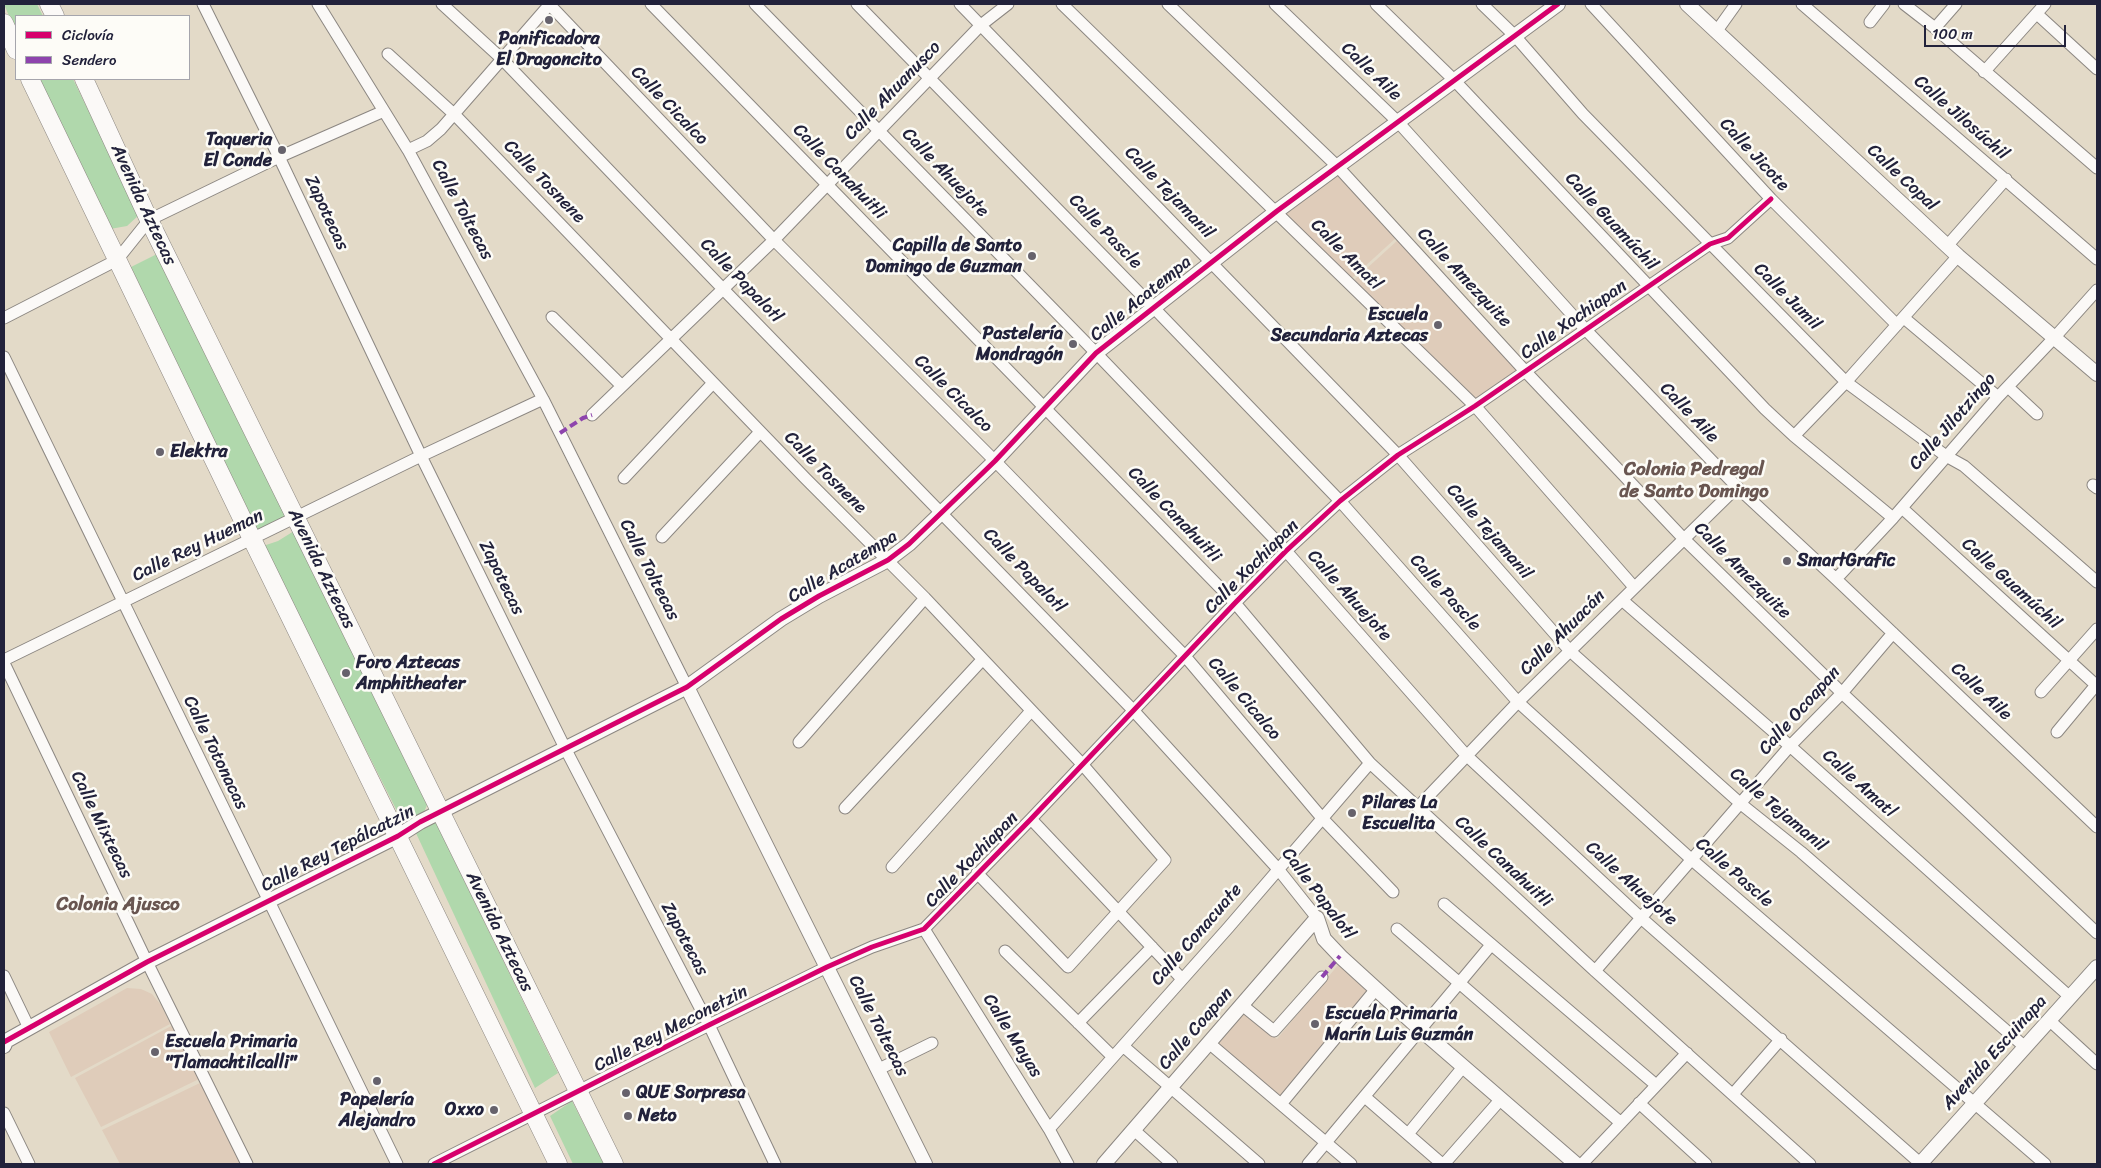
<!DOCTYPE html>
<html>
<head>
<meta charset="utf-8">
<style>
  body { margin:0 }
  #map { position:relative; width:2101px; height:1168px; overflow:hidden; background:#e3dac8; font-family:Sriracha,sans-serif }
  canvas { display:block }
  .frame { position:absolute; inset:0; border:5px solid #22223b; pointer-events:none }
  .legend { position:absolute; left:15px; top:15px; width:175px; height:65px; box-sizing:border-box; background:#fdfcf7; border:1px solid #a5a5ac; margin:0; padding:6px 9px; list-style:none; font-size:15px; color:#22223b }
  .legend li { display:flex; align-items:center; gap:10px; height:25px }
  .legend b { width:25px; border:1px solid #a5a5ac }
  .scale { position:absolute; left:1924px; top:25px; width:142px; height:22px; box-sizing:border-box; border:2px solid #22223b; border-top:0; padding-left:6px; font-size:15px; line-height:18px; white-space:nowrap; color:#22223b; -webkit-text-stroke:4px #fdfcf7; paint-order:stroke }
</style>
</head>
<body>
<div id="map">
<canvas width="2101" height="1168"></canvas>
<div class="frame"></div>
<ul class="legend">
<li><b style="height:6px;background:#d6006c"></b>Ciclovía</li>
<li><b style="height:6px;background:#8e44ad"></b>Sendero</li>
</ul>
<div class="scale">100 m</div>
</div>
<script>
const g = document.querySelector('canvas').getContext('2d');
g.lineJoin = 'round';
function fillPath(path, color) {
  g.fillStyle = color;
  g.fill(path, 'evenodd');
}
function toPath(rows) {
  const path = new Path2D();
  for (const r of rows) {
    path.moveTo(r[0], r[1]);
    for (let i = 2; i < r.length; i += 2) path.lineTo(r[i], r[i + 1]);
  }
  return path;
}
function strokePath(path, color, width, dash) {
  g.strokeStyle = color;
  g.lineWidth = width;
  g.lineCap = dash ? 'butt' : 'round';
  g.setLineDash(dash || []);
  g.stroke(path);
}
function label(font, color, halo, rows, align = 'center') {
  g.font = font + ' Sriracha,sans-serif';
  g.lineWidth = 5;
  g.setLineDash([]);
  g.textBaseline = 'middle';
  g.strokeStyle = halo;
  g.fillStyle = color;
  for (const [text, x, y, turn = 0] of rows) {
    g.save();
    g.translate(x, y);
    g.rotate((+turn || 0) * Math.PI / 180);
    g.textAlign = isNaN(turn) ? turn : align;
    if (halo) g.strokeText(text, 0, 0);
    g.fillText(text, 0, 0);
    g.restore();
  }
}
fillPath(toPath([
  [1337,171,1397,237,1351,279,1284,212],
  [1399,239,1518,369,1475,402,1353,281],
  [1338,965,1370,991,1280,1098,1215,1043,1243,1010,1277,1039],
  [127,988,141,989,152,994,161,1005,170,1024,71,1077,49,1032],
  [173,1025,199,1079,101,1127,75,1078],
  [202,1082,242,1164,120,1164,102,1130]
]), '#dfccba');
fillPath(toPath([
  [4,4,37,4,43,16,16,16,16,33],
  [38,79,73,79,139,215,127,226,110,229],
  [159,253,287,517,254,532,131,267],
  [294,531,427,805,420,822,401,819,263,546,278,541],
  [433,817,558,1073,535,1088,415,831],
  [572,1101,604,1164,573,1164,550,1116]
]), '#b0d8ac');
const minor = toPath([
  [203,4,279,157,421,456,565,748,709,1025,775,1164],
  [318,4,408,150,543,399,687,687],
  [442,4,502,59,724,290,1132,709,1278,869,1317,918],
  [549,4,774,240,995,461,1184,655,1322,818,1393,892],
  [651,4,1235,603,1370,763,1595,971,1810,1164],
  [755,4,1096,353,1286,551,1466,755,1640,917,1921,1164],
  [857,4,1153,307,1340,501,1518,702,1691,859,2045,1164],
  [960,4,1398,455,1570,651,1741,804,1801,852,2025,1047],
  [1062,4,1475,406,1634,587],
  [1168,4,1338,167,1525,371,1683,538,1842,693,2097,933],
  [1275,4,1398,122,1585,329,1737,487,1836,579,2097,827],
  [1376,4,1454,80,1765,409,1794,436,1893,518],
  [1482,4,1515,36,1583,114,1846,382,1946,456,1964,466,2097,582],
  [1591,4,1771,199,1897,325],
  [1802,4,2097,259],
  [1904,4,1935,28,2097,168],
  [2037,14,2097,69],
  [1870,22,1884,4],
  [1935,28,1956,4],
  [1716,32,1736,4],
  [388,54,455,115,806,479,925,598,1082,764,1165,860,1068,967,977,873],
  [1984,72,2045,4],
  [408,150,427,141,441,129,550,4],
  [1947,246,2006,179],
  [552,317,621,385],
  [4,318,117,260,149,220,279,157,384,111],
  [1904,318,1998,397],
  [4,357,397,1164],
  [2008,387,2037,414],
  [592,415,774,240,981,25,1008,4],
  [1794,436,1846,382,1958,256],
  [624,478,713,383],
  [2093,485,2097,488],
  [1902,508,2097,686],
  [662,537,760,432],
  [1836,579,1893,518,1998,397,2054,338,2097,290],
  [1622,600,1790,746,2070,997],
  [4,660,421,456,543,399],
  [4,663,147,962,247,1164],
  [2041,692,2097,629],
  [2057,732,2096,685],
  [799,742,925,598],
  [1418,807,1518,702,1737,487],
  [845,808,982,660],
  [1031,819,1182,979],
  [892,867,1031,711],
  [1444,904,1656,1085],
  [924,929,1049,1129,1068,1164],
  [1397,929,1621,1123],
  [1005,951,1113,1057],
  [1595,971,1790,746,1842,693,1893,633],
  [4,976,29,1028],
  [1242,1005,1274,1031,1322,977],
  [2049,1020,2097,1064],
  [1078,1023,1152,947],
  [1209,1043,1351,1164],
  [1123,1046,1259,1164],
  [879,1069,932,1043],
  [1733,1094,1781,1039],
  [1365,1097,1442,1164],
  [1639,1103,1706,1164],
  [1281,1104,1376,989],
  [4,1113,29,1164],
  [1049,1129,1228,928,1370,763],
  [1134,1130,1172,1164],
  [1408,1134,1463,1067],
  [434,1164,709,1025,827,967,872,947,924,929,1031,819,1235,603,1286,551,1340,501,1398,455,1475,406,1710,244,1728,238,1771,199],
  [1308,1164,1491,945],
  [1444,1164,1501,1099],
  [1582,1164,1687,1053]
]);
const tertiary = toPath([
  [1687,4,1958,256,2097,374],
  [687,687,925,1164],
  [1317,918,1324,939,1342,958,1421,1030,1576,1164],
  [4,1046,6,1041,147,962,398,836,420,822,687,687,781,619,819,596,888,560,909,544,995,461,1096,353,1277,211,1558,4],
  [1104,1164,1317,918],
  [1920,1164,2097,967]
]);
const primary = toPath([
  [49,4,55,16],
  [4,23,16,50],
  [30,79,252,539,558,1164],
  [84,79,149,220,614,1164]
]);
strokePath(minor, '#8c8782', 13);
strokePath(tertiary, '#8c8782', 16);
strokePath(primary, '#8c8782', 19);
strokePath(minor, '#fbf9f7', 11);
strokePath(tertiary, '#fbf9f7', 14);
strokePath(primary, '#fbf9f7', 18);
strokePath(toPath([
  [560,433,583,418,592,415],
  [1322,977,1340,956]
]), '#8e44ad', 4, [8, 4]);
strokePath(toPath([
  [4,1042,147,962,398,836,420,822,687,687,781,619,819,596,888,560,909,544,995,461,1096,353,1277,211,1558,4],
  [434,1164,709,1025,827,967,872,947,924,929,1031,819,1235,603,1286,551,1340,501,1398,455,1475,406,1710,244,1728,238,1771,199]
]), '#d6006c', 5);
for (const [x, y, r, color] of [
  [549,20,5,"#66626c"],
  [282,150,5,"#66626c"],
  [1032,256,5,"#66626c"],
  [1438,325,5,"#66626c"],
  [1073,344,5,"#66626c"],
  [160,452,5,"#66626c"],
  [1787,561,5,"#66626c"],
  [346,673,5,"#66626c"],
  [1352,813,5,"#66626c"],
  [1315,1024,5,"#66626c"],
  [155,1052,5,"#66626c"],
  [377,1081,5,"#66626c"],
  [626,1093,5,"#66626c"],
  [494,1110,5,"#66626c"],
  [628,1116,5,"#66626c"]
]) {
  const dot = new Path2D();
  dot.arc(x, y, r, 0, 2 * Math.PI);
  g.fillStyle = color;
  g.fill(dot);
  strokePath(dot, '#fdfcf7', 2);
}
label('bold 18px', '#22223b', '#fdfcf7', [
  ["Panificadora",549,39,"center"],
  ["El Dragoncito",549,60,"center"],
  ["Taqueria",272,140,"right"],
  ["El Conde",272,161,"right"],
  ["Capilla de Santo",1022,246,"right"],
  ["Domingo de Guzman",1022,267,"right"],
  ["Escuela",1428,315,"right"],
  ["Secundaria Aztecas",1428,336,"right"],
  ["Pastelería",1063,334,"right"],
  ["Mondragón",1063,355,"right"],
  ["Elektra",170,452],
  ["SmartGrafic",1797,561],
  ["Foro Aztecas",356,663],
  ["Amphitheater",356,684],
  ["Pilares La",1362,803],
  ["Escuelita",1362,824],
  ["Escuela Primaria",1325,1014],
  ["Marín Luis Guzmán",1325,1035],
  ["Escuela Primaria",165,1042],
  ["\"Tlamachtilcalli\"",165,1063],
  ["QUE Sorpresa",636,1093],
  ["Papelería",377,1100,"center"],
  ["Alejandro",377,1121,"center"],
  ["Oxxo",484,1110,"right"],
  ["Neto",638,1116]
], 'left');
label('18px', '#22223b', '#fdfcf7', [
  ["Calle Aile",1371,72,44],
  ["Calle Ahuanusco",893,91,-46],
  ["Calle Cicalco",669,106,46],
  ["Calle Jilosúchil",1961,118,41],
  ["Calle Jicote",1754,155,47],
  ["Calle Canahuitli",839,172,46],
  ["Calle Ahuejote",945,173,46],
  ["Calle Copal",1902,178,43],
  ["Calle Tosnene",544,182,46],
  ["Calle Tejamanil",1169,193,46],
  ["Avenida Aztecas",143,205,65],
  ["Calle Toltecas",462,210,62],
  ["Zapotecas",326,213,65],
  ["Calle Guamúchil",1611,222,47],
  ["Calle Pascle",1105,232,46],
  ["Calle Amatl",1346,255,45],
  ["Calle Amezquite",1464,278,47],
  ["Calle Papalotl",741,281,46],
  ["Calle Jumil",1787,297,45],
  ["Calle Acatempa",1141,299,-39],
  ["Calle Xochiapan",1574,320,-35],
  ["Calle Cicalco",953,394,45],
  ["Calle Aile",1689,413,46],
  ["Calle Jilotzingo",1953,422,-49],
  ["Calle Tosnene",825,473,45],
  ["Calle Canahuitli",1174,515,46],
  ["Calle Tejamanil",1489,532,49],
  ["Calle Rey Hueman",198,546,-26],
  ["Calle Acatempa",843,567,-31],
  ["Calle Xochiapan",1252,567,-45],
  ["Avenida Aztecas",321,569,64],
  ["Calle Toltecas",649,570,63],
  ["Calle Papalotl",1024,571,46],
  ["Calle Amezquite",1742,571,45],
  ["Zapotecas",501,578,64],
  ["Calle Guamúchil",2011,584,42],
  ["Calle Pascle",1445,593,48],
  ["Calle Ahuejote",1349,596,48],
  ["Calle Ahuacán",1563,633,-45],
  ["Calle Aile",1981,692,43],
  ["Calle Cicalco",1244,699,50],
  ["Calle Ocoapan",1800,711,-48],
  ["Calle Totonacas",215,753,64],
  ["Calle Amatl",1859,784,42],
  ["Calle Tejamanil",1778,810,40],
  ["Calle Mixtecas",101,825,64],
  ["Calle Rey Tepálcatzin",338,849,-27],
  ["Calle Xochiapan",972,860,-46],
  ["Calle Canahuitli",1503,862,43],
  ["Calle Pascle",1734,873,41],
  ["Calle Ahuejote",1631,884,42],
  ["Calle Papalotl",1318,894,53],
  ["Avenida Aztecas",499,932,64],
  ["Calle Conacuate",1197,935,-49],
  ["Zapotecas",684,939,62],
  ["Calle Toltecas",878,1026,63],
  ["Calle Rey Meconetzin",671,1029,-27],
  ["Calle Coapan",1196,1029,-49],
  ["Calle Mayas",1012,1036,58],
  ["Avenida Escuinapa",1995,1053,-48]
]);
label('bold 19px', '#695651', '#fdfcf7', [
  ["Colonia Pedregal",1694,470],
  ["de Santo Domingo",1694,492],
  ["Colonia Ajusco",118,905]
]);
</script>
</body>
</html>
